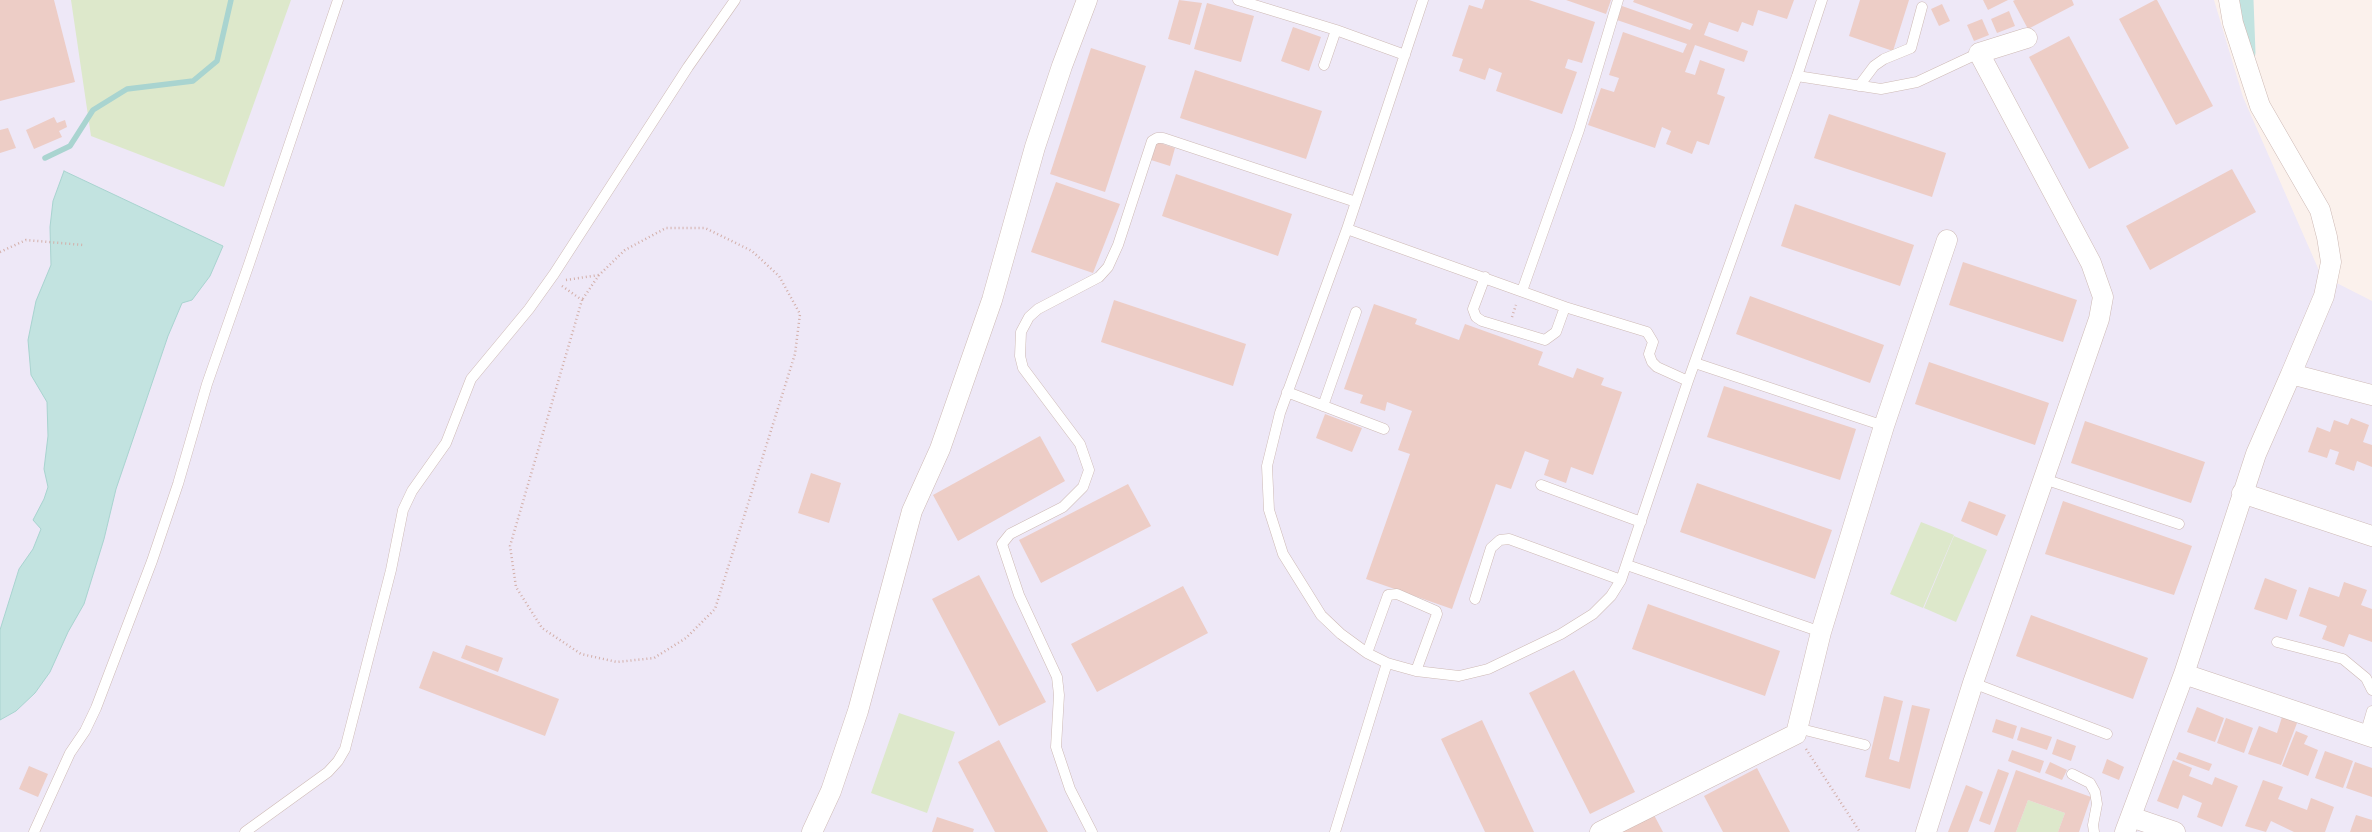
<!DOCTYPE html>
<html>
<head>
<meta charset="utf-8">
<style>
  body { margin:0 }
  canvas { display:block; background:#fbf1ec }
</style>
</head>
<body>
<canvas width="2372" height="832"></canvas>
<script>
const g = document.querySelector('canvas').getContext('2d');
g.lineJoin = 'round';
function fillPath(path, color) {
  g.fillStyle = color;
  g.fill(path, 'evenodd');
}
function toPath(rows) {
  const path = new Path2D();
  for (const r of rows) {
    path.moveTo(r[0], r[1]);
    for (let i = 2; i < r.length; i += 2) path.lineTo(r[i], r[i + 1]);
  }
  return path;
}
function strokePath(path, color, width, dash) {
  g.strokeStyle = color;
  g.lineWidth = width;
  g.lineCap = dash ? 'butt' : 'round';
  g.setLineDash(dash || []);
  g.stroke(path);
}
fillPath(toPath([
  [0,0,2214,0,2243,97,2321,275,2372,301,2372,832,0,832]
]), '#eee8f7');
fillPath(toPath([
  [71,0,291,0,224,187,91,136],
  [1921,522,1954,535,1923,608,1890,594],
  [1954,536,1987,550,1956,622,1924,608],
  [899,713,955,732,927,813,871,793],
  [2028,800,2065,813,2058,832,2016,832]
]), '#dde8cb');
const water = toPath([
  [64,171,223,246,210,276,192,300,182,303,168,336,116,489,104,539,84,604,68,632,50,672,35,693,16,711,0,720,0,630,19,569,33,549,41,529,33,520,44,499,48,487,44,469,48,436,47,402,31,375,28,340,36,301,51,265,50,227,53,201,64,171]
]);
fillPath(water, '#c2e3e0');
strokePath(water, '#a9d4d0', 1);
strokePath(toPath([
  [45,158,70,146,93,110,127,89,193,81,217,61,231,0]
]), '#a9d4d0', 5.5);
strokePath(toPath([
  [2244,0,2246,53]
]), '#c2e3e0', 19);
fillPath(toPath([
  [0,0,54,0,75,82,0,101],
  [1179,0,1202,3,1190,45,1168,39],
  [1485,0,1529,0,1595,22,1582,63,1568,59,1565,68,1577,72,1562,114,1496,91,1502,73,1489,68,1485,80,1459,71,1463,59,1452,56,1469,5,1482,9],
  [1566,0,1611,0,1606,14],
  [1634,0,1794,0,1787,19,1758,10,1753,26,1742,22,1738,32,1709,22,1704,35,1748,51,1744,62,1695,45,1685,72,1695,75,1700,60,1725,69,1717,94,1725,97,1709,145,1697,141,1692,154,1666,144,1671,131,1662,127,1655,148,1588,125,1601,88,1614,92,1619,78,1609,75,1623,32,1683,53,1687,44,1617,20,1622,6,1690,30,1693,24,1633,2],
  [1860,0,1909,0,1893,51,1849,36],
  [1983,0,2008,0,1988,10],
  [2015,0,2072,0,2074,5,2028,29,2013,1],
  [2155,0,2157,0,2213,106,2176,125,2119,19],
  [1207,3,1254,16,1241,62,1194,49],
  [1942,4,1950,21,1939,26,1931,9],
  [2009,11,2015,26,1997,33,1991,19],
  [1982,19,1989,35,1974,41,1967,25],
  [1293,27,1321,37,1309,71,1281,61],
  [2069,36,2129,148,2089,169,2029,57],
  [1091,48,1146,66,1105,192,1050,174],
  [1195,70,1322,111,1306,159,1180,118],
  [1829,114,1946,153,1932,197,1814,158],
  [54,117,57,123,65,120,67,127,59,131,62,137,34,149,26,130],
  [8,128,16,148,0,153,0,130],
  [1157,142,1175,148,1170,166,1151,160],
  [2232,169,2256,212,2150,270,2126,226],
  [1176,174,1292,214,1278,256,1162,216],
  [1056,182,1120,204,1093,273,1031,252],
  [1795,204,1914,245,1900,286,1781,246],
  [1963,262,2077,300,2063,342,1949,305],
  [1750,296,1884,345,1870,383,1736,334],
  [1114,300,1246,344,1233,386,1101,342],
  [1374,304,1417,319,1415,324,1459,340,1465,324,1543,352,1538,365,1573,378,1577,368,1604,378,1601,385,1622,392,1593,475,1571,467,1566,483,1544,475,1549,460,1525,451,1511,489,1496,484,1452,609,1366,579,1410,454,1398,450,1412,411,1387,402,1385,411,1360,403,1363,395,1344,389],
  [1929,362,2049,403,2035,445,1915,404],
  [1724,386,1856,429,1840,480,1707,437],
  [1325,414,1362,428,1352,452,1316,438],
  [2351,418,2369,425,2363,442,2372,445,2372,467,2357,461,2354,471,2335,464,2339,452,2330,449,2327,458,2308,452,2317,427,2330,432,2334,420,2348,425],
  [2085,421,2205,462,2191,503,2071,463],
  [1040,436,1065,481,958,541,933,495],
  [811,473,841,483,829,523,798,513],
  [1697,483,1832,530,1815,579,1680,532],
  [1128,484,1151,526,1041,583,1019,540],
  [1969,501,2006,515,1997,536,1961,521],
  [2063,501,2192,546,2174,595,2045,554],
  [979,575,1046,702,999,726,932,599],
  [2265,578,2297,590,2287,620,2254,609],
  [2344,582,2367,590,2361,605,2372,609,2372,642,2349,634,2344,647,2322,639,2327,626,2299,616,2309,587,2339,597],
  [1183,586,1208,633,1097,692,1071,644],
  [1648,604,1780,651,1765,696,1632,649],
  [2031,615,2148,658,2133,699,2016,656],
  [466,645,503,658,498,672,461,658],
  [433,651,559,699,545,736,419,688],
  [1574,670,1635,792,1590,814,1529,693],
  [1884,696,1903,701,1889,759,1899,762,1912,705,1930,709,1910,789,1865,777],
  [2197,707,2224,718,2215,742,2187,732],
  [2282,717,2297,723,2281,765,2248,754,2259,726,2277,733],
  [2226,718,2253,728,2244,753,2217,743],
  [1996,719,2017,726,2013,739,1992,732],
  [1482,720,1534,832,1485,832,1441,739],
  [2021,727,2052,737,2047,750,2017,740],
  [2296,731,2308,736,2304,744,2318,750,2308,776,2282,766],
  [2057,739,2076,746,2071,761,2052,754],
  [999,740,1048,832,995,832,958,762],
  [2012,750,2044,761,2040,773,2008,761],
  [2325,751,2353,761,2343,788,2315,778],
  [2179,752,2212,764,2209,771,2176,759],
  [2107,759,2124,767,2119,780,2102,773],
  [2173,760,2192,768,2189,776,2212,785,2215,777,2238,786,2222,827,2197,817,2202,803,2183,795,2178,809,2157,801],
  [2050,762,2067,770,2062,780,2045,773],
  [2355,762,2372,768,2372,797,2346,788],
  [29,766,48,774,38,797,19,789],
  [1757,768,1790,832,1723,832,1704,796],
  [1998,769,2009,773,1990,825,1979,821],
  [2016,770,2091,797,2079,832,2058,832,2065,813,2028,800,2016,832,1994,832],
  [2263,780,2283,787,2278,799,2307,810,2311,798,2334,807,2325,832,2294,832,2271,821,2266,832,2245,826],
  [1966,785,1983,792,1968,832,1948,832],
  [1654,815,1663,832,1621,832],
  [2356,815,2372,820,2372,832,2350,832],
  [937,817,974,829,973,832,932,832]
]), '#edcdc6');
const service = toPath([
  [1238,0,1336,30,1405,55],
  [1423,0,1347,229,1280,413,1267,466,1269,510,1283,554,1321,615,1341,634,1367,653,1387,663,1416,671,1459,676,1488,669,1561,634,1593,614,1611,596,1621,580,1688,381,1797,76,1822,0],
  [1324,65,1336,30],
  [1797,76,1881,89,1917,82,1979,53],
  [1859,86,1874,66,1884,59,1911,48,1922,7],
  [1347,229,1565,307,1647,332,1653,342,1649,354,1652,362,1657,367,1688,381],
  [1485,277,1473,309,1476,317,1482,321,1545,340,1556,332,1565,307],
  [1522,291,1579,130,1618,0],
  [1695,363,1884,426],
  [1287,392,1384,429],
  [1323,406,1356,312],
  [2044,479,2179,524],
  [1541,485,1641,522],
  [1627,565,1821,632],
  [1475,599,1491,548,1500,540,1509,539,1621,580],
  [2277,642,2343,659,2366,678,2372,690],
  [1367,653,1388,595,1397,594,1436,611,1437,614,1416,671],
  [1973,683,2107,734],
  [1797,728,1865,745],
  [2365,735,2372,711],
  [2072,774,2090,783,2095,792,2097,804,2093,825,2094,832],
  [34,832,70,753,85,731,96,708,152,561,178,484,207,384,249,264,338,0],
  [245,832,328,772,338,761,345,749,391,570,403,510,412,491,446,443,471,379,529,309,554,274,688,67,735,0],
  [1092,832,1070,789,1056,747,1059,695,1057,677,1019,595,1002,544,1010,534,1063,507,1083,487,1089,470,1080,444,1023,368,1020,356,1021,332,1029,317,1038,309,1099,277,1108,267,1118,245,1152,141,1157,138,1163,138,1356,202],
  [1335,832,1387,663]
]);
const minor = toPath([
  [2229,0,2233,23,2260,106,2320,210,2327,237,2331,262,2324,296,2291,374,2372,395],
  [2242,493,2372,536],
  [2184,674,2372,737],
  [2131,817,2175,832],
  [812,832,831,791,858,711,912,511,940,449,992,300,1035,147,1062,66,1087,0],
  [1600,832,1796,734,1821,632,1884,426,1947,240],
  [1926,832,1973,683,2099,319,2103,297,2091,263,1979,53,2027,38],
  [2125,832,2184,674,2256,454,2291,374]
]);
strokePath(service, '#cebab5', 11);
strokePath(minor, '#cebab5', 21);
strokePath(toPath([
  [0,252,26,240,83,245],
  [566,280,599,275],
  [562,286,582,300,510,546,516,587,542,628,581,654,617,662,654,658,686,638,715,609,795,354,800,314,779,276,752,251,705,228,666,228,625,250,599,275,582,300],
  [1512,317,1516,305],
  [1806,749,1860,832]
]), '#d3afa9', 2.5, [1, 3]);
strokePath(service, '#fff', 10);
strokePath(minor, '#fff', 20);
</script>
</body>
</html>
